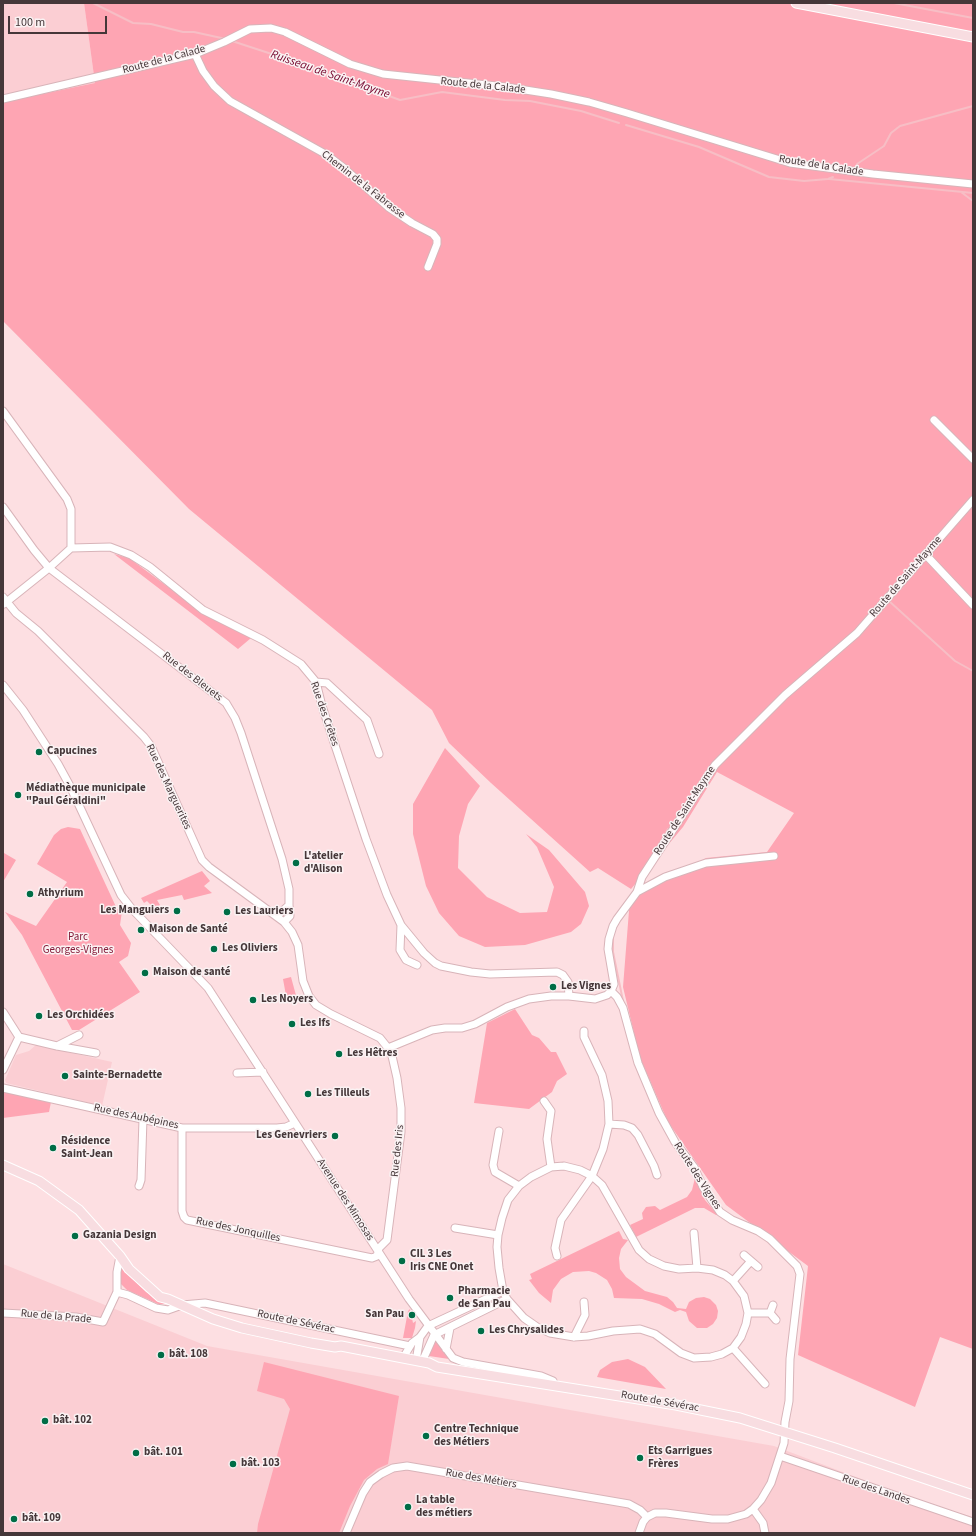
<!DOCTYPE html>
<html>
<head>
<meta charset="utf-8">
<style>
  body { margin:0 }
  #map { position:relative; width:976px; height:1536px; overflow:hidden; background:#fddfe2; font-family:"Source Sans 3",sans-serif }
  canvas { display:block }
  .frame { position:absolute; inset:0; border:4px solid #453739; pointer-events:none }
  .scale { position:absolute; left:8px; top:16px; width:99px; height:18px; box-sizing:border-box; border:2px solid #453739; border-top:0; padding-left:5px; font-size:12px; line-height:14px; white-space:nowrap; color:#453739; -webkit-text-stroke:3px #faf2f3; paint-order:stroke }
</style>
</head>
<body>
<div id="map">
<canvas width="976" height="1536"></canvas>
<div class="frame"></div>
<div class="scale">100 m</div>
</div>
<script>
const g = document.querySelector('canvas').getContext('2d');
g.lineJoin = 'round';
function fillPath(path, color) {
  g.fillStyle = color;
  g.fill(path, 'evenodd');
}
function toPath(rows) {
  const path = new Path2D();
  for (const r of rows) {
    path.moveTo(r[0], r[1]);
    for (let i = 2; i < r.length; i += 2) path.lineTo(r[i], r[i + 1]);
  }
  return path;
}
function strokePath(path, color, width, dash) {
  g.strokeStyle = color;
  g.lineWidth = width;
  g.lineCap = dash ? 'butt' : 'round';
  g.setLineDash(dash || []);
  g.stroke(path);
}
function label(font, color, halo, rows, align = 'center') {
  g.font = font + ' "Source Sans 3",sans-serif';
  g.lineWidth = 3;
  g.setLineDash([]);
  g.textBaseline = 'middle';
  g.strokeStyle = halo;
  g.fillStyle = color;
  for (const [text, x, y, turn = 0] of rows) {
    g.save();
    g.translate(x, y);
    g.rotate((+turn || 0) * Math.PI / 180);
    g.textAlign = isNaN(turn) ? turn : align;
    if (halo) g.strokeText(text, 0, 0);
    g.fillText(text, 0, 0);
    g.restore();
  }
}
fillPath(toPath([
  [3,3,84,3,95,83,3,102],
  [36,1045,112,1062,102,1106,6,1083,5,1080,16,1055,29,1051],
  [3,1264,207,1346,774,1446,919,1501,973,1517,973,1533,3,1533]
]), '#fbced3');
fillPath(toPath([
  [84,3,973,3,973,1349,940,1337,915,1407,798,1355,808,1266,726,1205,668,1122,640,1058,623,987,630,898,706,858,767,852,794,813,717,772,683,827,631,889,598,868,590,872,491,783,449,743,432,710,189,509,3,321,3,102,95,83],
  [114,554,129,558,187,601,251,638,238,649],
  [445,748,480,786,468,804,459,836,458,868,487,897,520,913,547,912,554,887,537,847,526,834,549,850,585,892,589,906,581,924,571,932,525,945,485,947,459,936,439,913,426,886,413,834,413,804],
  [68,827,80,829,117,909,122,911,120,925,131,943,128,956,119,962,140,992,79,1030,72,1030,22,935,5,912,36,926,67,882,37,864,54,835,61,829],
  [4,853,16,860,3,882,3,854],
  [202,871,210,881,204,886,212,893,184,900,182,895,157,900,160,905,154,908,147,901,144,903,141,898],
  [291,977,297,999,287,1001,283,979],
  [515,1009,532,1035,539,1038,551,1052,556,1052,567,1074,557,1081,552,1092,529,1109,474,1103,487,1023],
  [3,1092,51,1102,49,1112,3,1118],
  [695,1178,705,1200,718,1215,716,1215,704,1208,695,1208,636,1237,630,1225,643,1219,642,1213,646,1207,655,1206,660,1210,687,1197,692,1190],
  [619,1231,623,1239,628,1240,621,1249,619,1258,620,1269,626,1277,645,1291,667,1297,673,1302,677,1308,686,1309,689,1302,696,1298,704,1297,710,1299,716,1305,718,1311,717,1318,713,1324,707,1328,697,1328,689,1321,686,1312,680,1310,675,1312,659,1304,642,1299,614,1298,612,1289,607,1280,596,1273,589,1271,573,1272,561,1279,553,1290,551,1303,539,1293,529,1280,532,1279,530,1274],
  [120,1266,146,1292,165,1303,163,1304,158,1304,127,1290,119,1282],
  [410,1309,413,1323,416,1321,415,1328,412,1338,403,1338,408,1311],
  [436,1340,449,1359,429,1356],
  [628,1359,645,1367,666,1389,597,1377,600,1370,612,1362],
  [264,1362,399,1396,388,1464,377,1469,364,1480,350,1506,339,1533,257,1533,258,1524,290,1409,284,1399,257,1391]
]), '#fea5b3');
strokePath(toPath([
  [93,3,133,23,151,24,183,32,194,32,226,39],
  [894,3,973,18],
  [232,41,287,59,400,100,442,92,505,100,530,101,581,111,619,123],
  [626,125,699,147,769,177,804,181,828,179,833,177],
  [857,164,884,146,891,133,900,126,973,106],
  [829,179,973,193],
  [961,192,973,201],
  [889,601,955,661,973,671],
  [658,847,668,829],
  [613,939,613,952,623,1001],
  [702,1177,714,1197]
]), '#f7bec5', 2);
const minor = toPath([
  [195,54,203,71,214,86,230,101,327,155,344,168,388,207,412,223,433,234,437,239,437,244,428,267],
  [3,99,195,54,224,42,250,29,271,28,285,32,350,64,383,74,506,87,551,94,589,102,627,113,790,163,873,174,973,184],
  [3,411,67,499,71,509,71,548],
  [934,420,973,459],
  [3,507,34,550,49,568,226,703,235,718,241,733,282,859,289,889,289,905],
  [71,548,110,547,131,555,150,567,203,610,263,640,301,664,316,682,322,706,366,839,387,895,401,925,400,950,406,960,417,965],
  [925,554,973,605],
  [3,597,16,613,38,631,144,737,151,746,202,860,209,867,284,922,292,932,298,945,303,981,309,996,316,1005,331,1014,380,1038,388,1048,392,1056,397,1078,401,1108,401,1132,387,1240,379,1248,377,1256,372,1258,187,1220,184,1217,182,1211,182,1128],
  [4,604,49,568,71,548],
  [316,682,327,683,367,720,379,754],
  [3,685,23,710,58,764,70,786,121,895,132,909,208,988,409,1299,453,1358,463,1362,541,1376,553,1381],
  [637,892,665,877,706,863,774,856],
  [277,916,289,905,290,916,284,922],
  [401,925,424,953,435,963,441,966,471,972,490,974,557,972,563,975,568,982,569,996],
  [611,991,617,997,623,1008,638,1063,659,1113,675,1142,694,1167,703,1187,720,1212,732,1220,758,1231,770,1239,797,1266,800,1274,790,1359,789,1401,785,1422,784,1443,771,1483,761,1500,753,1509,746,1514,728,1519,712,1519,666,1513,655,1513,647,1517,643,1522,639,1533],
  [3,1012,19,1037],
  [19,1037,57,1046,96,1053],
  [57,1046,79,1035],
  [388,1048,432,1030,445,1028,462,1028,475,1024,507,1007,529,999,551,996,569,996,595,999,607,995,611,991,614,984,608,949,609,939,613,926,617,919,637,892,642,877,715,765,785,695,857,633,973,500],
  [3,1070,19,1037],
  [237,1073,263,1072],
  [3,1088,182,1128,277,1128,286,1127,295,1123],
  [544,1101,551,1111,547,1139,551,1167],
  [609,1124,624,1125,632,1128,638,1135,654,1166,657,1175],
  [499,1131,493,1165,495,1172,519,1186],
  [564,1166,580,1170,592,1176,602,1185,639,1250,649,1259,664,1266,679,1269,697,1268,713,1270,725,1275,733,1281,744,1296,748,1313,746,1324,741,1337,733,1348,722,1354,711,1357,694,1358,681,1353,655,1334,640,1329,613,1331,588,1336,574,1337,550,1333,537,1327,524,1318,507,1299,503,1291,499,1268,497,1247,498,1235,502,1218,508,1200,519,1186,531,1177,551,1167,564,1166],
  [139,1186,141,1180,143,1119],
  [455,1228,498,1235],
  [694,1233,697,1268],
  [744,1255,758,1267],
  [557,1256,555,1248,561,1220,592,1176,603,1149,609,1124,608,1101,602,1075,584,1037,584,1031],
  [733,1281,751,1261],
  [117,1292,117,1272,120,1256],
  [3,1313,76,1317,103,1322,117,1292,128,1295,156,1308,168,1310,182,1305,205,1303,410,1346],
  [748,1313,770,1313,773,1305],
  [770,1313,776,1320],
  [434,1335,507,1299],
  [574,1337,585,1315,584,1302],
  [733,1348,765,1384],
  [446,1349,450,1328],
  [403,1358,412,1343,420,1337,428,1326,503,1291],
  [416,1361,420,1337],
  [422,1362,434,1335],
  [780,1456,973,1522],
  [753,1509,763,1523,765,1533],
  [346,1533,363,1493,370,1482,381,1474,393,1468,407,1466,629,1504,640,1510,647,1517]
]);
const major = toPath([
  [796,3,973,37],
  [3,1165,39,1181,79,1210,120,1256,129,1269,160,1297,168,1299,213,1319,242,1328,311,1343,335,1347,341,1346,429,1363,437,1367,676,1405,740,1418,835,1448,973,1495]
]);
strokePath(minor, '#d8b4b9', 9);
strokePath(major, '#fff', 11);
strokePath(minor, '#fff', 7);
strokePath(major, '#f8dde1', 9);
for (const [x, y, r, color] of [
  [39,752,4,"#006d46"],
  [18,795,4,"#006d46"],
  [296,863,4,"#006d46"],
  [30,894,4,"#006d46"],
  [177,911,4,"#006d46"],
  [227,912,4,"#006d46"],
  [141,930,4,"#006d46"],
  [214,949,4,"#006d46"],
  [145,973,4,"#006d46"],
  [553,987,4,"#006d46"],
  [253,1000,4,"#006d46"],
  [39,1016,4,"#006d46"],
  [292,1024,4,"#006d46"],
  [339,1054,4,"#006d46"],
  [65,1076,4,"#006d46"],
  [308,1094,4,"#006d46"],
  [335,1136,4,"#006d46"],
  [53,1148,4,"#006d46"],
  [75,1236,4,"#006d46"],
  [402,1261,4,"#006d46"],
  [450,1298,4,"#006d46"],
  [412,1315,4,"#006d46"],
  [481,1331,4,"#006d46"],
  [161,1355,4,"#006d46"],
  [45,1421,4,"#006d46"],
  [426,1436,4,"#006d46"],
  [136,1453,4,"#006d46"],
  [640,1458,4,"#006d46"],
  [233,1464,4,"#006d46"],
  [408,1507,4,"#006d46"],
  [14,1519,4,"#006d46"]
]) {
  const dot = new Path2D();
  dot.arc(x, y, r, 0, 2 * Math.PI);
  g.fillStyle = color;
  g.fill(dot);
  strokePath(dot, '#faf2f3', 1.5);
}
label('11px', '#453739', '#faf2f3', [
  ["Route de la Calade",164,60,-15],
  ["Route de la Calade",483,86,6],
  ["Route de la Calade",821,166,9],
  ["Chemin de la Fabrasse",363,185,38],
  ["Route de Saint-Mayme",906,577,-49],
  ["Rue des Bleuets",192,677,38],
  ["Rue des Crêtes",324,714,71],
  ["Rue des Marguerites",168,787,65],
  ["Route de Saint-Mayme",685,811,-57],
  ["Rue des Aubépines",136,1117,12],
  ["Rue des Iris",398,1151,-84],
  ["Route des Vignes",697,1176,57],
  ["Avenue des Mimosas",345,1200,57],
  ["Rue des Jonquilles",238,1230,12],
  ["Rue de la Prade",56,1317,5],
  ["Route de Sévérac",296,1322,12],
  ["Route de Sévérac",660,1402,10],
  ["Rue des Métiers",481,1479,10],
  ["Rue des Landes",876,1490,19]
]);
label('bold 11px', '#453739', '#faf2f3', [
  ["Capucines",47,752],
  ["Médiathèque municipale",26,789],
  ["\"Paul Géraldini\"",26,802],
  ["L'atelier",304,857],
  ["d'Alison",304,870],
  ["Athyrium",38,894],
  ["Les Manguiers",169,911,"right"],
  ["Les Lauriers",235,912],
  ["Maison de Santé",149,930],
  ["Les Oliviers",222,949],
  ["Maison de santé",153,973],
  ["Les Vignes",561,987],
  ["Les Noyers",261,1000],
  ["Les Orchidées",47,1016],
  ["Les Ifs",300,1024],
  ["Les Hêtres",347,1054],
  ["Sainte-Bernadette",73,1076],
  ["Les Tilleuls",316,1094],
  ["Les Genevriers",327,1136,"right"],
  ["Résidence",61,1142],
  ["Saint-Jean",61,1155],
  ["Gazania Design",83,1236],
  ["CIL 3 Les",410,1255],
  ["Iris CNE Onet",410,1268],
  ["Pharmacie",458,1292],
  ["de San Pau",458,1305],
  ["San Pau",404,1315,"right"],
  ["Les Chrysalides",489,1331],
  ["bât. 108",169,1355],
  ["bât. 102",53,1421],
  ["Centre Technique",434,1430],
  ["des Métiers",434,1443],
  ["Ets Garrigues",648,1452],
  ["Frères",648,1465],
  ["bât. 101",144,1453],
  ["bât. 103",241,1464],
  ["La table",416,1501],
  ["des métiers",416,1514],
  ["bât. 109",22,1519]
], 'left');
label('11px', '#861c3a', '#faf2f3', [
  ["Parc",78,938],
  ["Georges-Vignes",78,951]
]);
label('italic 12px', '#74032b', '#faf2f3', [
  ["Ruisseau de Saint-Mayme",330,75,19]
]);
</script>
</body>
</html>
